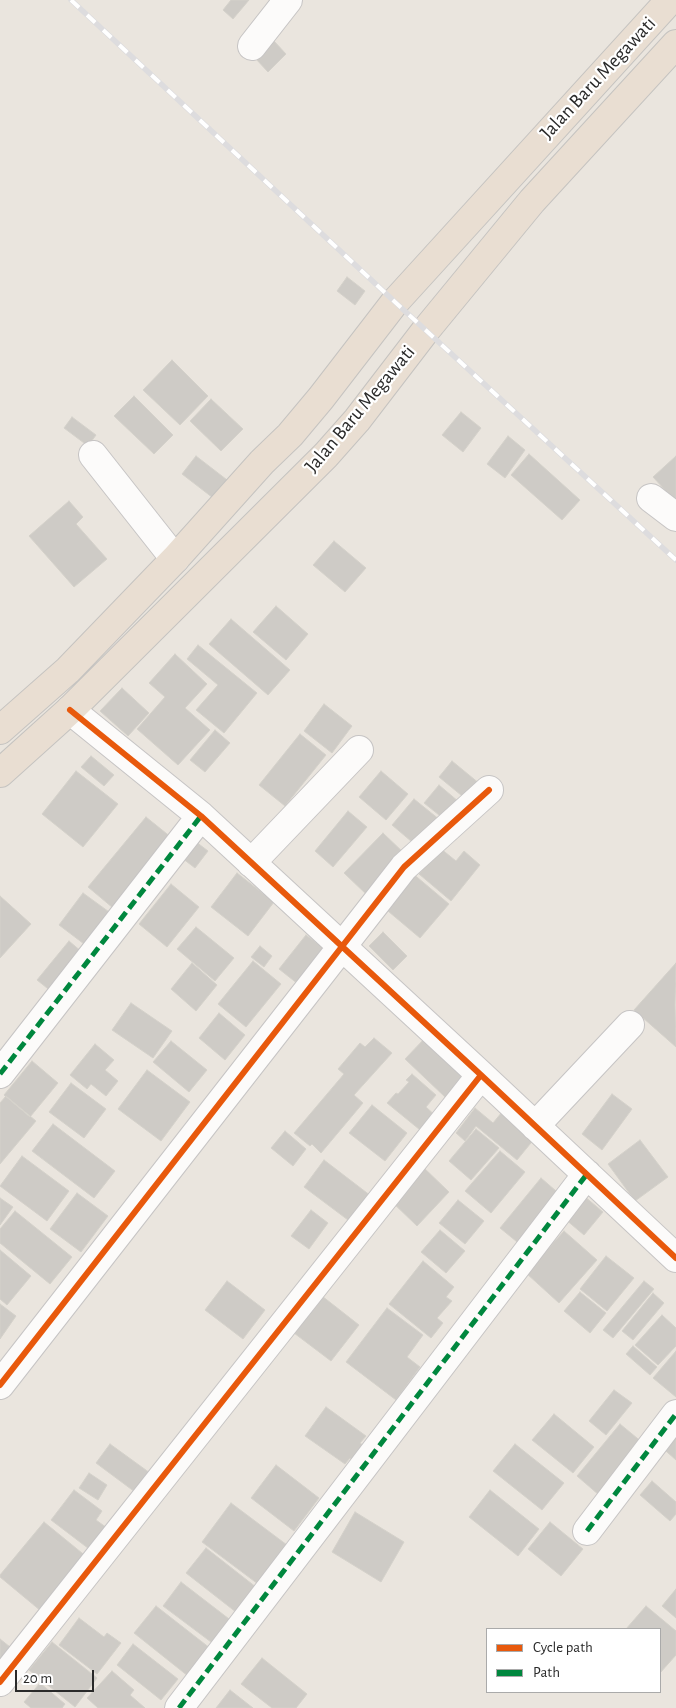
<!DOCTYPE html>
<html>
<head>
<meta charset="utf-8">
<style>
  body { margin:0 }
  #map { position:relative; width:676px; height:1708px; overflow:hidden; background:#eae5de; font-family:"Alegreya Sans",sans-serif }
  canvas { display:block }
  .legend { position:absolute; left:486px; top:1628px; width:175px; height:65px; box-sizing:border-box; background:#fff; border:1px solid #aaa; margin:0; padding:6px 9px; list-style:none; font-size:15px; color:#2a2a2a }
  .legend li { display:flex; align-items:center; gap:10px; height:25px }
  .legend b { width:25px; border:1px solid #aaa }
  .scale { position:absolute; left:15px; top:1670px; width:79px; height:22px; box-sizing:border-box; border:2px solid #2a2a2a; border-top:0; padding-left:6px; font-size:15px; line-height:18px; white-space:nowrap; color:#2a2a2a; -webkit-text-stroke:4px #fff; paint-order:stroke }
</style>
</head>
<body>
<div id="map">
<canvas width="676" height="1708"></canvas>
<ul class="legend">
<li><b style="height:6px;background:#e8590c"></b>Cycle path</li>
<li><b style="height:6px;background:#00873e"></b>Path</li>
</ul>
<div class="scale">20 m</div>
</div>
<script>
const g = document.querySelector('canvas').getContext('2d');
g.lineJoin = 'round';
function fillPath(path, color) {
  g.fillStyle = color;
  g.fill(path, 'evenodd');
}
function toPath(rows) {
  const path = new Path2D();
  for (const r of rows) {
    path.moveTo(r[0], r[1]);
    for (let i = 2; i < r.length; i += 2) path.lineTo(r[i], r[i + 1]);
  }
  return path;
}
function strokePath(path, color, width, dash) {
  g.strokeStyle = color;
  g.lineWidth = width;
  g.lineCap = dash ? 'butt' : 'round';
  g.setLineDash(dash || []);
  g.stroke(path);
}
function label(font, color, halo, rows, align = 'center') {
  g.font = font + ' "Alegreya Sans",sans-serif';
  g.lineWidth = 4.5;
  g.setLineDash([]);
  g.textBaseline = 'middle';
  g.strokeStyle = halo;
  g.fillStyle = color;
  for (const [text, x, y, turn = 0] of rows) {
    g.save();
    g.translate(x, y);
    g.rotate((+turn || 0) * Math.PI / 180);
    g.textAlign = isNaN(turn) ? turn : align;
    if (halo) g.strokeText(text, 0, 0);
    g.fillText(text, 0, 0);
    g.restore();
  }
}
const building = toPath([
  [231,0,249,0,233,19,223,10,231,0],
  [274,41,286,54,268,72,255,58,274,41],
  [347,277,365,291,355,305,337,291,347,277],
  [172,360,208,396,180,425,143,390,172,360],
  [134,396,173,435,154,454,114,416,134,396],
  [211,399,243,429,221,451,190,421,211,399],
  [461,412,481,428,463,452,442,435,461,412],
  [72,417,96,435,88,446,64,428,72,417],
  [508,436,525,450,505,478,487,464,508,436],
  [529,454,580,500,562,520,511,475,529,454],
  [196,456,231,483,217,501,182,474,196,456],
  [676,456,676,502,653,477,676,456],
  [69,501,83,517,76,524,107,559,74,587,29,536,69,501],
  [334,541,366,568,345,592,313,565,334,541],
  [276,606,308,634,286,660,253,632,276,606],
  [231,619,290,670,268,695,209,644,231,619],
  [198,645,257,693,224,733,196,710,218,685,187,659,198,645],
  [175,654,207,684,185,708,210,730,178,765,137,729,165,697,149,683,175,654],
  [122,688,149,713,128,736,100,711,122,688],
  [324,704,352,726,332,753,304,731,324,704],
  [215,730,230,743,205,772,190,760,215,730],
  [300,734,326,755,285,806,259,785,300,734],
  [91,756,114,775,104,786,81,767,91,756],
  [452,761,480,784,467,800,439,777,452,761],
  [76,771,118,804,83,847,42,814,76,771],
  [381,771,408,794,386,820,359,797,381,771],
  [439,785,459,802,444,819,424,803,439,785],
  [414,799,440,820,418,847,392,825,414,799],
  [348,811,367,827,333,867,315,851,348,811],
  [146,817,177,842,119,913,88,887,146,817],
  [383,833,406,855,367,895,344,873,383,833],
  [191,838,208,851,195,868,178,855,191,838],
  [440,848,456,861,464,851,480,865,451,901,419,874,440,848],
  [411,872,449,904,420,938,382,906,411,872],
  [237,873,274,902,248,936,211,907,237,873],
  [171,884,199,907,167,947,139,924,171,884],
  [83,893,116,917,92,950,59,925,83,893],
  [0,896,31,924,0,958,0,896],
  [196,927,234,958,215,981,177,949,196,927],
  [383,932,407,956,393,970,369,946,383,932],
  [306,935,325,949,298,984,279,969,306,935],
  [69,941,89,958,57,996,37,980,69,941],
  [260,946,272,956,264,967,251,957,260,946],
  [253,961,281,984,246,1027,218,1004,253,961],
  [192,963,217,985,196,1011,171,989,192,963],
  [676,963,675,1005,676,1047,634,1010,676,963],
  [131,1003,172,1031,153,1058,112,1030,131,1003],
  [219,1013,245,1035,225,1060,199,1038,219,1013],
  [426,1037,466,1075,445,1097,405,1059,426,1037],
  [374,1038,392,1053,354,1095,363,1103,321,1153,312,1144,310,1146,294,1133,344,1074,338,1069,360,1043,365,1047,374,1038],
  [171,1041,207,1070,189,1092,153,1062,171,1041],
  [95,1044,114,1060,105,1070,118,1081,106,1096,91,1084,87,1089,70,1075,95,1044],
  [32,1061,58,1083,30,1117,4,1095,32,1061],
  [147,1070,190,1102,161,1141,118,1109,147,1070],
  [412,1074,436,1095,426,1107,438,1118,425,1134,387,1103,396,1093,398,1094,409,1082,406,1080,412,1074],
  [71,1083,106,1109,84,1138,49,1112,71,1083],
  [612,1094,632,1109,602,1150,582,1134,612,1094],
  [6,1096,36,1121,0,1164,0,1103,6,1096],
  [372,1105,407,1133,385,1161,349,1133,372,1105],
  [475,1108,493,1123,502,1112,535,1138,517,1160,476,1126,465,1141,456,1133,475,1108],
  [53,1124,115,1171,94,1198,32,1151,53,1124],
  [476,1129,499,1148,471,1180,449,1161,476,1129],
  [285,1131,306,1149,293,1166,271,1148,285,1131],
  [640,1140,668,1177,635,1201,608,1164,640,1140],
  [500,1151,525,1172,491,1213,465,1191,500,1151],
  [22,1156,69,1191,47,1221,0,1186,22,1156],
  [324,1160,371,1196,352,1223,304,1187,324,1160],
  [421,1165,449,1192,417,1226,389,1199,421,1165],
  [541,1178,563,1197,522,1246,500,1228,541,1178],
  [77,1193,108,1216,81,1252,50,1229,77,1193],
  [584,1196,603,1212,584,1235,565,1219,584,1196],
  [0,1198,13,1207,0,1225,0,1198],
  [458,1200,484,1221,465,1244,439,1223,458,1200],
  [311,1210,328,1223,309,1249,291,1236,311,1210],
  [15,1211,72,1257,50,1284,0,1243,0,1229,15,1211],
  [440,1230,465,1251,446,1273,421,1252,440,1230],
  [564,1231,597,1260,559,1303,526,1273,564,1231],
  [0,1250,31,1276,7,1305,0,1299,0,1250],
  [606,1256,634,1278,607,1311,580,1289,606,1256],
  [423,1261,454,1287,446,1297,452,1301,437,1318,443,1323,431,1338,389,1304,423,1261],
  [227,1281,265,1310,243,1339,205,1310,227,1281],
  [644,1281,654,1289,613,1338,603,1330,644,1281],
  [580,1292,606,1313,590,1333,564,1311,580,1292],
  [653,1293,664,1303,633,1340,622,1331,653,1293],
  [322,1296,359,1325,331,1361,294,1333,322,1296],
  [0,1304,16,1316,0,1339,0,1304],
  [387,1308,423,1335,407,1357,420,1367,396,1400,346,1362,387,1308],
  [662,1315,676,1328,676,1346,658,1365,635,1345,662,1315],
  [633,1346,657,1367,650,1375,626,1354,633,1346],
  [676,1351,676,1397,653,1378,676,1351],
  [614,1390,632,1403,606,1435,589,1421,614,1390],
  [326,1407,366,1436,360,1443,367,1448,357,1463,350,1458,345,1464,305,1436,326,1407],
  [554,1414,594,1447,573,1473,532,1440,554,1414],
  [676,1422,676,1460,658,1444,676,1422],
  [620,1424,643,1443,599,1495,577,1476,620,1424],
  [110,1444,150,1473,135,1492,96,1463,110,1444],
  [515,1444,564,1483,542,1510,493,1471,515,1444],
  [276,1465,319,1498,294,1531,251,1498,276,1465],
  [89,1473,107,1485,98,1500,79,1488,89,1473],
  [652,1481,676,1502,676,1514,670,1521,640,1495,652,1481],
  [74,1490,102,1511,96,1520,114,1533,97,1555,51,1520,74,1490],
  [490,1490,539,1529,518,1556,469,1517,490,1490],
  [231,1503,287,1545,258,1584,202,1542,231,1503],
  [355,1512,404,1542,381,1582,332,1552,355,1512],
  [44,1522,93,1562,47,1616,0,1577,0,1575,44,1522],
  [550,1522,583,1549,561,1576,528,1549,550,1522],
  [206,1548,261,1591,241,1616,186,1573,206,1548],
  [181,1582,233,1622,215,1645,163,1606,181,1582],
  [676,1589,676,1618,662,1606,676,1589],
  [156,1606,215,1652,193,1680,134,1633,156,1606],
  [646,1606,676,1631,676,1655,660,1673,660,1629,626,1629,646,1606],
  [79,1618,104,1637,107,1633,121,1643,97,1674,59,1645,79,1618],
  [0,1639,20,1655,0,1679,0,1639],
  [52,1642,97,1678,75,1707,29,1670,52,1642],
  [133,1644,178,1679,161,1700,117,1665,133,1644],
  [262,1658,307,1694,296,1708,272,1708,241,1684,262,1658],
  [112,1671,134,1690,130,1695,145,1708,98,1708,87,1698,112,1671],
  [40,1683,65,1704,62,1708,31,1708,24,1702,40,1683],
  [230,1690,253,1708,216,1708,230,1690]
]);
fillPath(building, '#cecbc6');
strokePath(building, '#d4d1ca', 1);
const minor = toPath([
  [252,46,288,0],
  [93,455,175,559],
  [651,498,676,517],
  [70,710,201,816,481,1075,676,1258],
  [251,863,359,750],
  [0,1074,201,816],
  [535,1126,630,1025],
  [0,1385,404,867,489,790],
  [587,1531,676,1414],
  [0,1682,481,1075],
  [179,1708,587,1174]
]);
const highway = toPath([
  [0,730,68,670,175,559,262,462,290,435,321,398,395,302,670,0],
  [0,773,70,710,326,455,357,420,426,330,532,201,676,44]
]);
strokePath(minor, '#c6c4c4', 30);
strokePath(highway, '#c5c3c0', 30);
strokePath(minor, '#fcfbfa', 28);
strokePath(highway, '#e9ded2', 28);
const rail = toPath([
  [71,0,395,302,676,560]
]);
strokePath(rail, '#dddcde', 5.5);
strokePath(rail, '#fff', 4, [11]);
strokePath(toPath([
  [0,1074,201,816],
  [587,1531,676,1414],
  [179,1708,587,1174]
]), '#00873e', 5, [10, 5]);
strokePath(toPath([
  [70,710,201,816,481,1075,676,1258],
  [0,1385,404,867,489,790],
  [0,1682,481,1075]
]), '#e8590c', 6);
label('20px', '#2a2a2a', '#fff', [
  ["Jalan Baru Megawati",598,78,-47],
  ["Jalan Baru Megawati",360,409,-50]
]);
</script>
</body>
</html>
